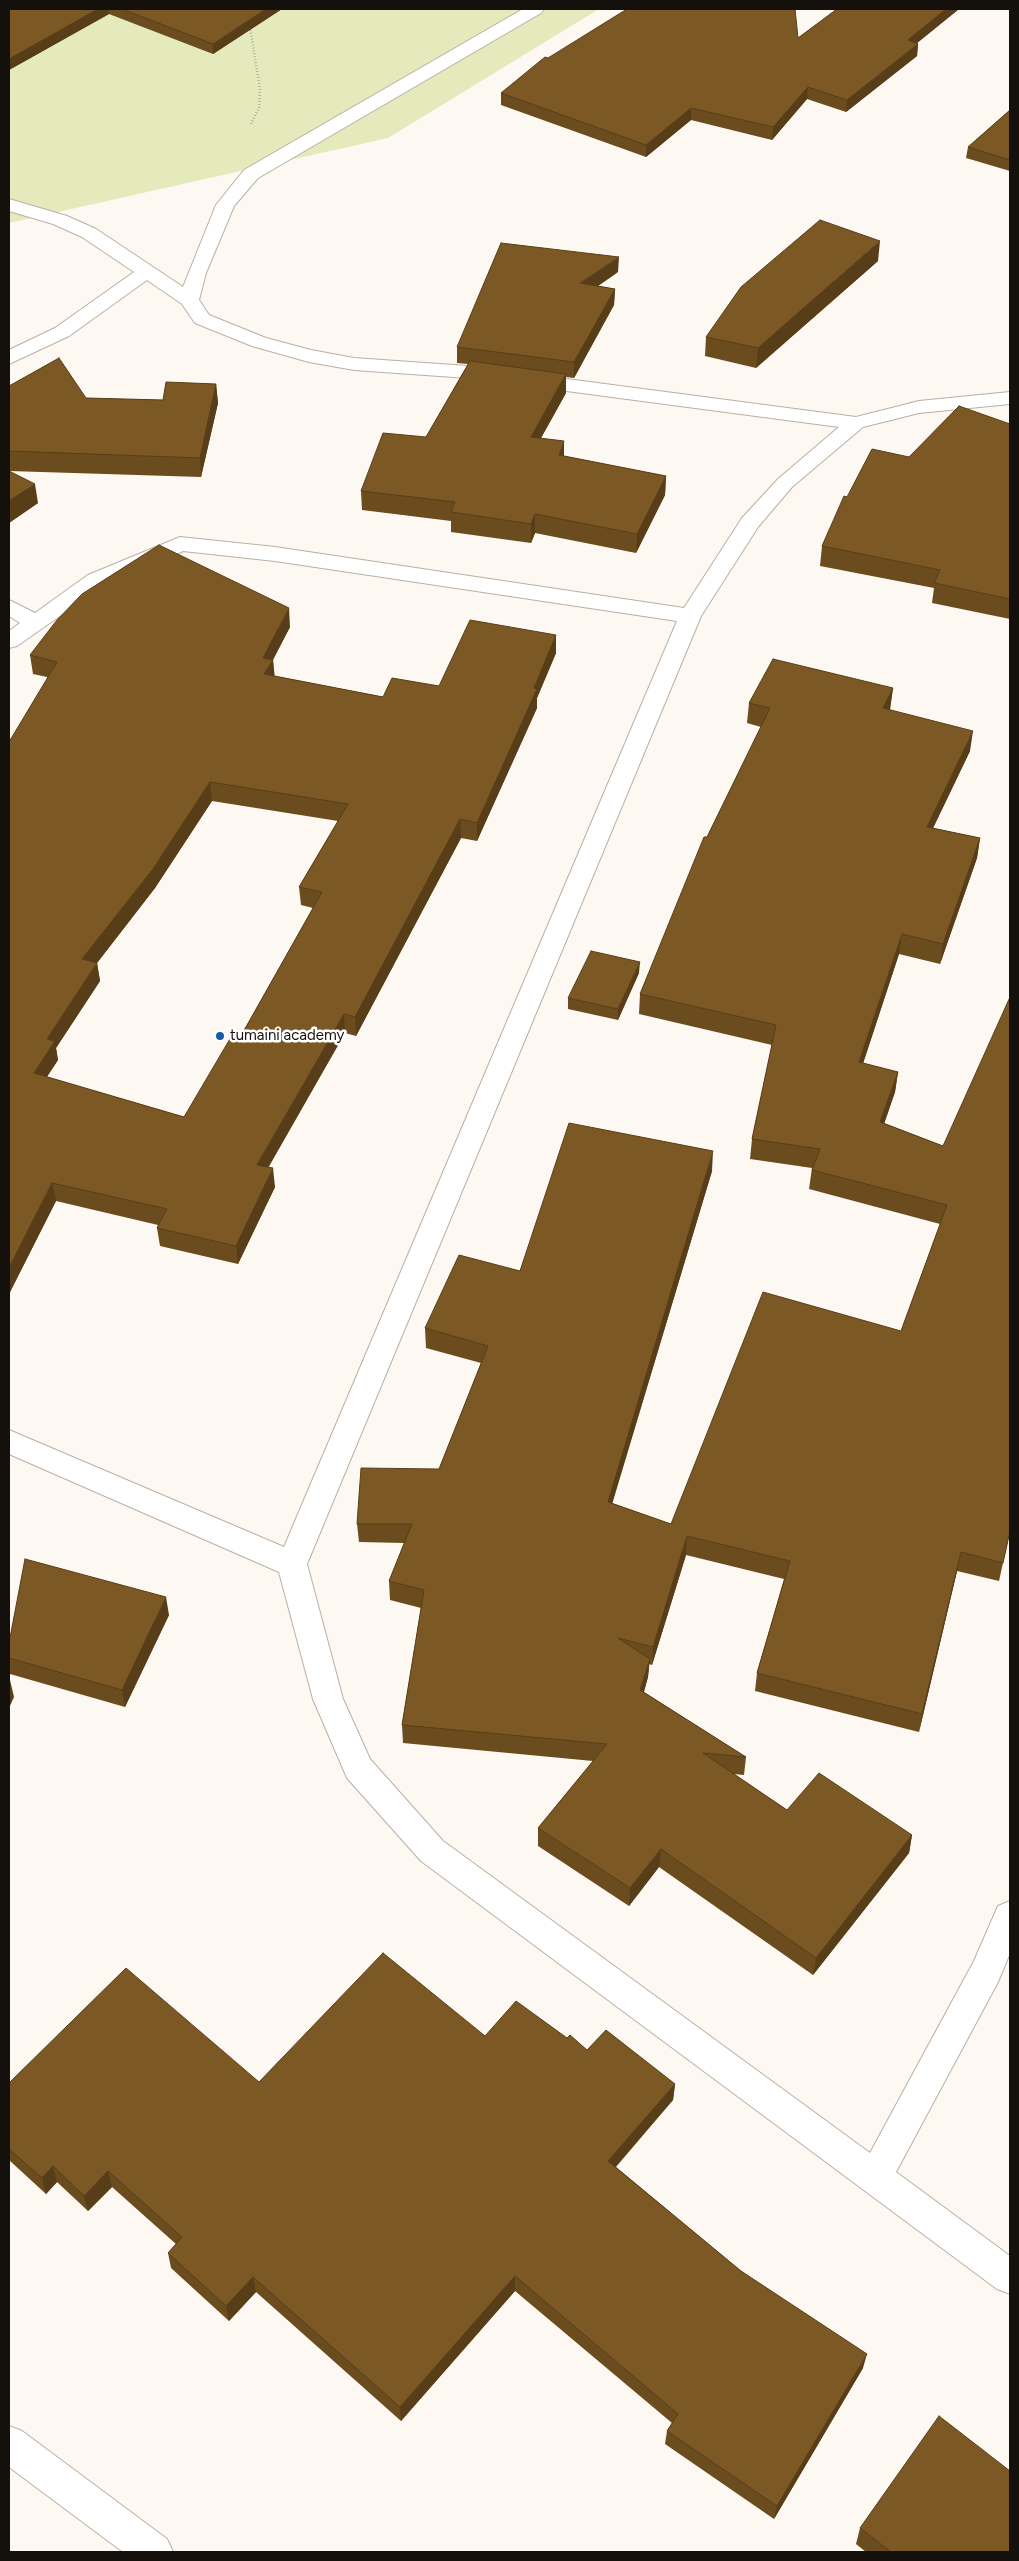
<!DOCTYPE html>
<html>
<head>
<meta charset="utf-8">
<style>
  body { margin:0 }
  #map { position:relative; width:1019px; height:2561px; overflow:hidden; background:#fef8f3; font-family:Figtree,sans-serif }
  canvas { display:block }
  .frame { position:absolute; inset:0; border:10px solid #14100c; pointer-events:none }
</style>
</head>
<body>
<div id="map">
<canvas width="1019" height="2561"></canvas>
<div class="frame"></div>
</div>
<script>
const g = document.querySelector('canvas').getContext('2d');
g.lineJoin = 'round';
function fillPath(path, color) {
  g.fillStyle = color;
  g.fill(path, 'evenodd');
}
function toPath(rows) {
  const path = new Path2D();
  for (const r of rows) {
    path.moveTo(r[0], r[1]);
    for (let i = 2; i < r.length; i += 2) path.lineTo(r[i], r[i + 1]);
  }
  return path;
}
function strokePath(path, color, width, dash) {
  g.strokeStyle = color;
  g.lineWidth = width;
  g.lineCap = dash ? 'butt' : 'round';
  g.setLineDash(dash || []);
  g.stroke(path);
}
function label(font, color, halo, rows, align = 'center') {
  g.font = font + ' Figtree,sans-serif';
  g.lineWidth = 5;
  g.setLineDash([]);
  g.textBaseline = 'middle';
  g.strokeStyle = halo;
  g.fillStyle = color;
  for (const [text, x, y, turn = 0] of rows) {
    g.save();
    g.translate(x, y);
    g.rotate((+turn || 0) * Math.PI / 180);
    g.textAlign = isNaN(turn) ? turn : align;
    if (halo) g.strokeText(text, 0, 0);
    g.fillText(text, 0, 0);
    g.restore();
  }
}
fillPath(toPath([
  [9,9,599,9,388,138,9,223]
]), '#e5eabc');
const street = toPath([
  [523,9,544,9,541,13,258,178,234,206,206,273,199,300,209,315,266,338,311,350,354,358,468,366,856,417,919,401,1010,392,1010,404,919,413,863,427,792,487,758,527,701,616,307,1564,343,1699,370,1759,443,1841,870,2153,974,1961,998,1906,1010,1901,1010,1953,998,1982,896,2172,1010,2256,1010,2294,997,2289,421,1861,347,1778,313,1699,279,1572,9,1454,9,1430,284,1547,677,621,275,561,183,551,104,585,17,646,9,648,9,631,20,623,9,616,9,600,35,613,88,575,180,537,275,547,684,608,742,518,778,479,839,427,468,378,354,370,309,362,252,346,195,323,182,304,147,280,69,336,9,364,9,350,55,328,134,272,82,237,53,224,9,211,9,199,67,216,96,229,183,287,216,205,244,170,523,9],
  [9,2426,22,2431,167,2539,173,2552,123,2552,9,2467,9,2426]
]);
strokePath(street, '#bcafa3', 2);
strokePath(toPath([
  [250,27,260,89,259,108,251,124]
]), '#837e79', 2.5, [0.5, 2.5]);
fillPath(street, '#fff');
fillPath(toPath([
  [9,9,282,9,213,54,109,14,9,70],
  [837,9,959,9,917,43,918,44,917,56,846,112,807,99,772,140,691,120,646,157,501,105,501,93,548,58,798,38],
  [1010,110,1010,171,966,158,968,147],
  [878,261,756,368,705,356,706,337],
  [618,272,598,286,615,289,614,305,574,378,566,377,566,393,541,438,564,456,666,476,665,495,636,553,535,533,531,543,451,532,451,521,362,510,361,491,426,437,468,364,457,363,457,347],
  [216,384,218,403,201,477,9,471,38,503,9,523,9,386,86,398,163,400],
  [1010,424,1010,619,932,603,934,588,820,566,822,546,847,497,909,457],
  [290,627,273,660,274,676,383,697,439,686,556,635,556,653,537,698,537,708,477,841,461,838,356,1036,345,1033,268,1167,275,1187,238,1264,160,1246,157,1228,158,1225,56,1201,9,1294,47,677,33,674,30,655],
  [212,801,338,821,299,887,301,905,313,908,242,1034,184,1117,47,1077,58,1060,56,1048,100,981,97,963,155,888],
  [893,688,890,710,970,751,933,828,980,838,977,858,940,964,899,954,863,1063,898,1072,895,1092,884,1123,943,1146,1010,1531,999,1581,957,1571,919,1732,755,1691,757,1673,784,1579,686,1555,652,1665,649,1664,648,1677,644,1692,746,1757,744,1775,734,1774,787,1810,912,1835,909,1853,813,1975,659,1867,629,1906,538,1846,538,1828,593,1761,403,1743,402,1725,421,1608,390,1600,389,1581,404,1543,359,1542,357,1524,439,1469,481,1363,426,1348,425,1328,520,1271,712,1171,612,1503,671,1524,901,1331,940,1224,809,1189,812,1168,750,1159,752,1139,772,1045,639,1014,640,994,707,837,761,727,747,723,749,703],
  [639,973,618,1020,568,1009,568,998],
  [169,1615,125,1707,10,1674,9,1669,9,1643],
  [485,2036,567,2038,587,2050,675,2084,673,2100,616,2167,741,2271,863,2368,774,2519,665,2444,667,2431,672,2423,515,2291,401,2421,256,2292,229,2321,171,2268,168,2253,176,2244,112,2187,88,2211,57,2182,46,2194,9,2160,9,2083,259,2082],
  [860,2528,1010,2552,866,2552,856,2544]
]), '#6b4c1f');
fillPath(toPath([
  [98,9,108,9,109,14,9,70,9,59],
  [266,9,282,9,213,54,213,44],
  [946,9,959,9,906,52,908,40],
  [918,44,917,56,846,112,847,100],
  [808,87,807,99,772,140,773,127],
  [691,108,691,120,646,157,646,145],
  [880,241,878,261,756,368,758,348],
  [619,257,618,272,579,299,580,283],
  [615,289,614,305,574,378,574,362],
  [566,374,566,393,531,456,531,437],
  [216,384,218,403,201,477,200,458],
  [564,441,564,460,559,455],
  [666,476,665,495,636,553,637,534],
  [35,484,38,503,9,523,9,501],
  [535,514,535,533,531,543,531,524],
  [289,608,290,627,270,665,273,660,275,679,266,693,263,658],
  [556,635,556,653,537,698,537,708,477,841,477,823],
  [893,688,890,708,880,728,883,708],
  [973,731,970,751,924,847,927,827],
  [210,782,212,801,155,888,97,963,100,981,56,1048,58,1060,37,1091,34,1073,47,1039,82,959],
  [460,819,461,838,356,1036,355,1017],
  [980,838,977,858,940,964,943,944],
  [902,934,899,954,857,1082,859,1062],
  [640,962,639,973,618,1020,618,1009],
  [344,1014,345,1033,259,1184,257,1165],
  [898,1072,895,1092,878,1142,880,1122],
  [713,1151,712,1171,607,1521,608,1502],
  [273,1168,275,1187,238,1264,236,1246],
  [52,1183,56,1201,9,1294,9,1268],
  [687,1536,686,1555,652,1665,653,1647],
  [961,1552,957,1571,919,1732,922,1714],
  [166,1597,169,1615,125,1707,122,1690],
  [650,1659,648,1677,639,1708,640,1690],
  [10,1680,14,1697,9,1708,9,1684],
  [912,1835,909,1853,813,1975,816,1958],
  [661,1849,659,1867,629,1906,630,1888],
  [675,2084,673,2100,607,2176,608,2161],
  [53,2166,57,2182,46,2194,42,2178],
  [108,2171,112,2187,88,2211,84,2196],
  [515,2276,515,2291,401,2421,400,2407],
  [253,2277,256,2292,229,2321,226,2306],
  [867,2354,863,2368,774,2519,777,2506]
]), '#573e19');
const building = toPath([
  [9,9,98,9,9,59,9,9],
  [122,9,266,9,213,44,122,9],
  [627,9,795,9,798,38,837,9,946,9,908,40,918,44,847,100,808,87,773,127,691,108,646,145,501,93,545,57,548,58,627,9],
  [1010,110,1010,160,968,147,1010,110],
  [820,220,880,241,758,348,706,337,741,287,820,220],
  [501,243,619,257,580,283,615,289,574,362,457,347,501,243],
  [59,358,86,398,163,400,166,382,216,384,200,458,9,451,9,386,59,358],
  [470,361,566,374,531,437,564,441,559,455,666,476,637,534,535,514,531,524,451,512,455,502,361,491,383,433,426,437,470,361],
  [959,406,1010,424,1010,599,934,583,940,570,822,546,844,496,847,497,872,449,909,457,959,406],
  [9,471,35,484,9,501,9,471],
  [159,545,289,608,263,658,273,660,264,674,383,697,392,678,439,686,470,620,556,635,534,688,537,689,477,823,460,819,355,1017,344,1014,257,1165,273,1168,236,1246,157,1228,167,1209,52,1183,9,1268,9,742,57,662,30,655,57,620,82,594,159,545],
  [210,782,348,804,299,887,322,892,242,1034,234,1032,184,1117,34,1073,55,1041,47,1039,97,963,82,959,153,869,210,782],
  [773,659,893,688,883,708,973,731,927,827,980,838,943,944,902,934,859,1062,898,1072,880,1122,943,1146,1010,997,1010,1531,1003,1563,961,1552,922,1714,757,1673,790,1561,687,1536,653,1647,618,1638,650,1659,640,1690,746,1757,703,1753,787,1810,819,1773,912,1835,816,1958,661,1849,630,1888,538,1828,607,1744,402,1725,424,1590,389,1581,412,1524,357,1524,361,1468,439,1469,488,1346,425,1328,459,1255,520,1271,569,1123,713,1151,608,1502,671,1524,763,1292,901,1331,947,1205,812,1170,820,1149,752,1139,776,1025,640,994,704,837,707,837,770,708,749,703,773,659],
  [591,951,640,962,618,1009,568,998,591,951],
  [25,1559,166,1597,122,1690,9,1658,9,1643,25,1559],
  [383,1953,485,2036,516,2001,567,2038,570,2035,587,2050,606,2030,675,2084,608,2161,741,2271,867,2354,777,2506,667,2431,678,2414,515,2276,400,2407,253,2277,226,2306,168,2253,182,2237,108,2171,84,2196,53,2166,42,2178,9,2149,9,2083,126,1968,259,2082,383,1953],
  [939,2416,1010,2471,1010,2552,891,2552,860,2528,939,2416]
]);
fillPath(building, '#7c5824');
strokePath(building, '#573e19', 1);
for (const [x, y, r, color] of [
  [220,1036,5,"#1758a8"]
]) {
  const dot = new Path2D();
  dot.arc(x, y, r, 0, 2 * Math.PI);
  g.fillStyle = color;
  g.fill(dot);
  strokePath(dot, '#fff', 2);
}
label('15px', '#14100c', '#fff', [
  ["tumaini academy",230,1036]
], 'left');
</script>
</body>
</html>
